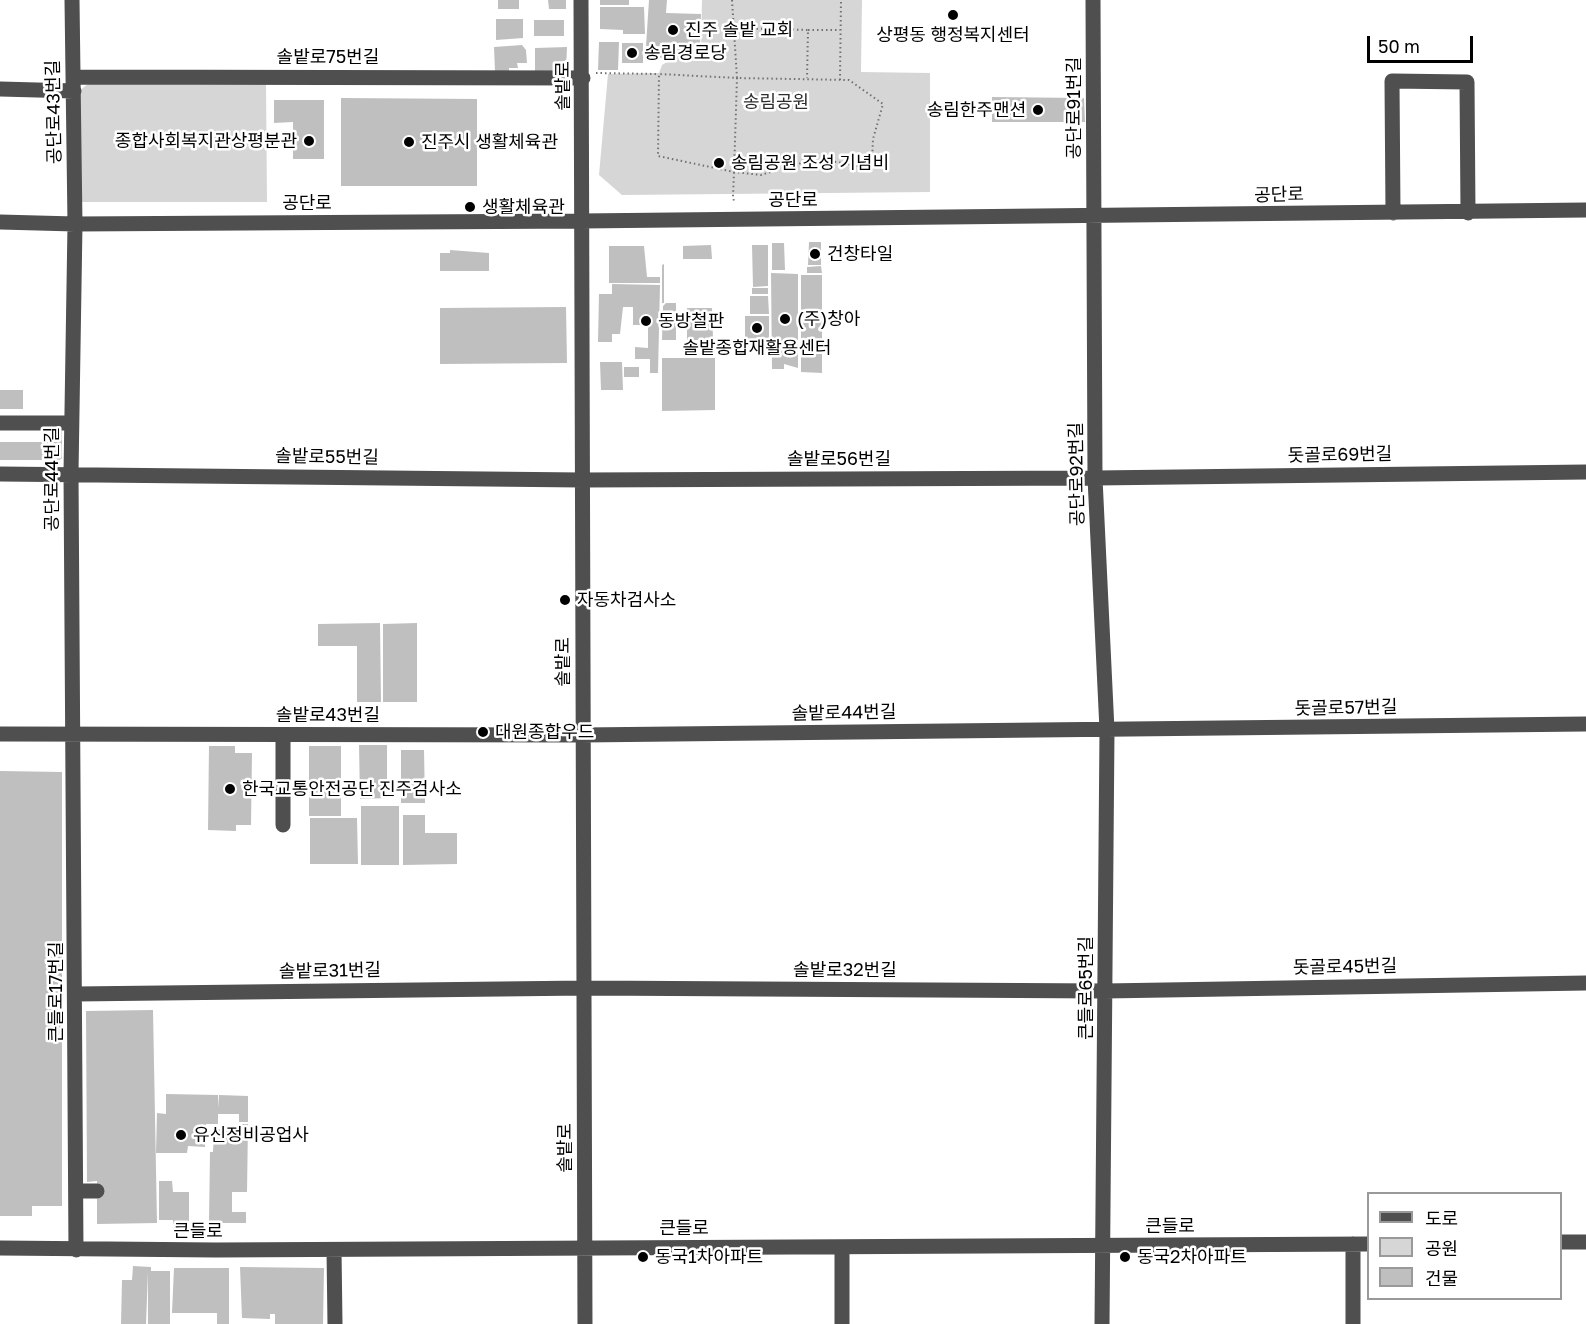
<!DOCTYPE html>
<html>
<head>
<meta charset="utf-8">
<style>
  body { margin:0 }
  #map { position:relative; width:1586px; height:1324px; overflow:hidden; background:#fff; font-family:"Golos Text","Noto Sans KR",sans-serif }
  canvas { display:block }
  .legend { position:absolute; left:1367px; top:1192px; width:195px; height:108px; box-sizing:border-box; background:#fff; border:2px solid #999; margin:0; padding:8px 10px; list-style:none; font-size:18px; color:#000 }
  .legend li { display:flex; align-items:center; gap:12px; height:30px }
  .legend b { width:30px; border:2px solid #999 }
  .scale { position:absolute; left:1367px; top:36px; width:106px; height:27px; box-sizing:border-box; border:3px solid #000; border-top:0; padding-left:8px; font-size:18px; line-height:21px; white-space:nowrap; color:#000; -webkit-text-stroke:4px #fff; paint-order:stroke }
</style>
</head>
<body>
<div id="map">
<canvas width="1586" height="1324"></canvas>
<ul class="legend">
<li><b style="height:8px;background:#4f4f4f"></b>도로</li>
<li><b style="height:16px;background:#d6d6d6"></b>공원</li>
<li><b style="height:16px;background:#bfbfbf"></b>건물</li>
</ul>
<div class="scale">50 m</div>
</div>
<script>
const g = document.querySelector('canvas').getContext('2d');
g.lineJoin = 'round';
function fillPath(path, color) {
  g.fillStyle = color;
  g.fill(path, 'evenodd');
}
function toPath(rows) {
  const path = new Path2D();
  for (const r of rows) {
    path.moveTo(r[0], r[1]);
    for (let i = 2; i < r.length; i += 2) path.lineTo(r[i], r[i + 1]);
  }
  return path;
}
function strokePath(path, color, width, dash) {
  g.strokeStyle = color;
  g.lineWidth = width;
  g.lineCap = dash ? 'butt' : 'round';
  g.setLineDash(dash || []);
  g.stroke(path);
}
function label(font, color, halo, rows, align = 'center') {
  g.font = font + ' "Golos Text","Noto Sans KR",sans-serif';
  g.lineWidth = 5;
  g.setLineDash([]);
  g.textBaseline = 'middle';
  g.strokeStyle = halo;
  g.fillStyle = color;
  for (const [text, x, y, turn = 0] of rows) {
    g.save();
    g.translate(x, y);
    g.rotate((+turn || 0) * Math.PI / 180);
    g.textAlign = isNaN(turn) ? turn : align;
    if (halo) g.strokeText(text, 0, 0);
    g.fillText(text, 0, 0);
    g.restore();
  }
}
fillPath(toPath([
  [702,0,862,0,861,72,930,73,930,192,622,195,599,175,608,74,659,73,662,65,670,60,670,49,701,48],
  [88,84,266,84,267,202,80,202,79,91]
]), '#d6d6d6');
fillPath(toPath([
  [498,0,519,0,519,9,498,9],
  [548,0,566,0,566,9,549,9],
  [600,0,629,0,629,5,600,5],
  [649,0,667,0,666,13,701,14,700,47,646,46],
  [600,7,644,7,645,34,623,34,623,30,600,29],
  [496,19,523,19,523,38,496,40],
  [534,20,564,20,564,36,534,36],
  [599,42,619,42,618,70,598,70],
  [622,43,643,43,643,63,622,63],
  [522,45,526,50,527,63,517,63,518,68,509,68,509,71,495,72,494,47],
  [567,47,566,71,535,71,535,48],
  [647,48,669,48,669,58,647,58],
  [992,97,1084,98,1085,122,992,122],
  [341,98,477,99,477,186,341,186],
  [274,100,324,100,324,159,293,159,293,122,274,123],
  [809,242,821,242,821,265,808,265],
  [772,243,784,243,785,270,772,270],
  [711,245,712,259,683,259,683,246],
  [752,245,768,245,768,286,753,287],
  [609,246,644,246,647,277,660,277,660,283,609,283],
  [450,250,489,253,489,271,440,271,440,253,450,253],
  [664,264,664,303,662,303,662,265],
  [821,266,822,273,807,273,807,267],
  [771,273,798,274,798,368,784,364,784,369,772,369],
  [801,275,822,275,822,373,801,372],
  [612,284,660,285,658,373,650,373,650,359,635,359,635,347,648,348,648,325,633,325,633,307,623,307,620,334,612,334,612,342,598,342,599,294,612,294],
  [752,288,768,288,768,294,752,294],
  [750,296,768,296,769,314,750,314],
  [666,303,676,303,676,340,662,340,663,306],
  [566,307,567,363,440,364,440,308],
  [687,308,712,308,713,340,687,340],
  [745,316,769,316,769,341,745,341],
  [702,342,714,342,714,356,703,356],
  [662,358,715,358,715,410,662,411],
  [600,362,622,362,623,390,601,390],
  [624,367,639,367,639,377,624,377],
  [0,390,23,390,23,409,0,409],
  [51,428,62,428,62,458,58,461,51,461],
  [0,442,48,442,48,460,0,460],
  [380,623,381,702,357,702,357,646,318,646,318,624],
  [417,623,417,702,383,702,383,624],
  [359,745,387,745,387,798,360,799],
  [209,746,235,746,235,753,252,753,251,825,236,825,236,831,208,830],
  [309,746,341,746,341,816,309,816],
  [401,750,424,750,425,803,401,803],
  [0,771,62,772,62,1206,32,1206,32,1216,0,1216],
  [361,806,399,806,399,865,361,865],
  [403,815,425,815,425,833,457,833,457,864,403,865],
  [310,818,357,818,358,864,310,864],
  [153,1010,157,1223,97,1224,97,1181,87,1182,86,1011],
  [166,1094,218,1095,218,1108,219,1095,248,1096,248,1122,239,1122,239,1114,218,1114,218,1124,206,1124,205,1147,188,1146,187,1153,156,1153,157,1113,166,1114],
  [238,1124,248,1124,247,1192,232,1192,232,1212,246,1212,246,1223,209,1223,210,1152,213,1152,214,1129,238,1130],
  [159,1181,172,1181,173,1192,189,1192,189,1224,173,1224,173,1220,159,1220],
  [133,1266,151,1267,151,1271,170,1271,170,1324,148,1324,148,1271,146,1324,121,1324,122,1280,132,1280],
  [240,1267,324,1268,323,1324,275,1324,275,1314,270,1314,270,1319,242,1318],
  [174,1268,229,1268,229,1324,217,1324,217,1313,172,1313]
]), '#bfbfbf');
strokePath(toPath([
  [732,0,737,78,849,80,883,104,873,139,872,161,864,167,825,160,796,164,761,175,734,172,658,156,659,74,737,78,734,172,733,197,734,201],
  [734,28,808,30,807,78],
  [808,30,840,30],
  [596,73,659,74],
  [840,80,841,0]
]), '#717171', 2, [1.5, 3]);
strokePath(toPath([
  [72,0,75,224,71,473,76,1250],
  [581,0,585,1324],
  [1093,0,1095,478,1107,730,1102,1324],
  [73,77,583,78],
  [0,89,74,91],
  [1393,213,1392,81,1467,82,1468,213],
  [0,222,75,224,581,221,1586,210],
  [0,423,71,423],
  [0,474,582,480,1095,478,1586,472],
  [0,734,582,735,1586,724],
  [283,735,283,825],
  [76,994,586,988,1105,991,1586,983],
  [76,1191,97,1191],
  [1560,1242,1586,1242],
  [0,1248,216,1250,1368,1244],
  [334,1250,335,1324],
  [842,1324,842,1247],
  [1353,1324,1353,1244]
]), '#4f4f4f', 15);
for (const [x, y, r, color] of [
  [953,15,6,"#000"],
  [673,30,6,"#000"],
  [632,53,6,"#000"],
  [1038,110,6,"#000"],
  [309,141,6,"#000"],
  [409,142,6,"#000"],
  [719,163,6,"#000"],
  [470,207,6,"#000"],
  [815,254,6,"#000"],
  [785,319,6,"#000"],
  [646,321,6,"#000"],
  [757,328,6,"#000"],
  [565,600,6,"#000"],
  [483,732,6,"#000"],
  [230,789,6,"#000"],
  [181,1135,6,"#000"],
  [643,1257,6,"#000"],
  [1125,1257,6,"#000"]
]) {
  const dot = new Path2D();
  dot.arc(x, y, r, 0, 2 * Math.PI);
  g.fillStyle = color;
  g.fill(dot);
  strokePath(dot, '#fff', 2);
}
label('18px', '#000', '#fff', [
  ["진주 솔밭 교회",685,30],
  ["상평동 행정복지센터",953,35,"center"],
  ["송림경로당",644,53],
  ["송림한주맨션",1026,110,"right"],
  ["종합사회복지관상평분관",297,141,"right"],
  ["진주시 생활체육관",421,142],
  ["송림공원 조성 기념비",731,163],
  ["생활체육관",482,207],
  ["건창타일",827,254],
  ["(주)창아",797,319],
  ["동방철판",658,321],
  ["솔밭종합재활용센터",757,348,"center"],
  ["자동차검사소",577,600],
  ["대원종합우드",495,732],
  ["한국교통안전공단 진주검사소",242,789],
  ["유신정비공업사",193,1135],
  ["동국1차아파트",655,1257],
  ["동국2차아파트",1137,1257]
], 'left');
label('18px', '#000', '#fff', [
  ["솔밭로75번길",328,57],
  ["솔밭로",563,86,-90],
  ["공단로91번길",1074,108,-90],
  ["공단로43번길",54,112,-91],
  ["공단로",1279,195,-1],
  ["공단로",793,200],
  ["공단로",307,203],
  ["돗골로69번길",1340,455,-1],
  ["솔밭로55번길",327,457,1],
  ["솔밭로56번길",839,459],
  ["공단로92번길",1077,474,-91],
  ["공단로44번길",52,479,-90],
  ["솔밭로",563,662,-90],
  ["돗골로57번길",1346,708,-1],
  ["솔밭로44번길",844,713,-1],
  ["솔밭로43번길",328,715],
  ["돗골로45번길",1345,967,-1],
  ["솔밭로32번길",845,970],
  ["솔밭로31번길",330,971,-1],
  ["큰들로65번길",1086,988,-90],
  ["큰들로17번길",56,992,-90],
  ["솔밭로",565,1148,-90],
  ["큰들로",1170,1226],
  ["큰들로",684,1228],
  ["큰들로",198,1231]
]);
label('18px', '#2d2d2d', '#fff', [
  ["송림공원",776,102]
]);
</script>
</body>
</html>
